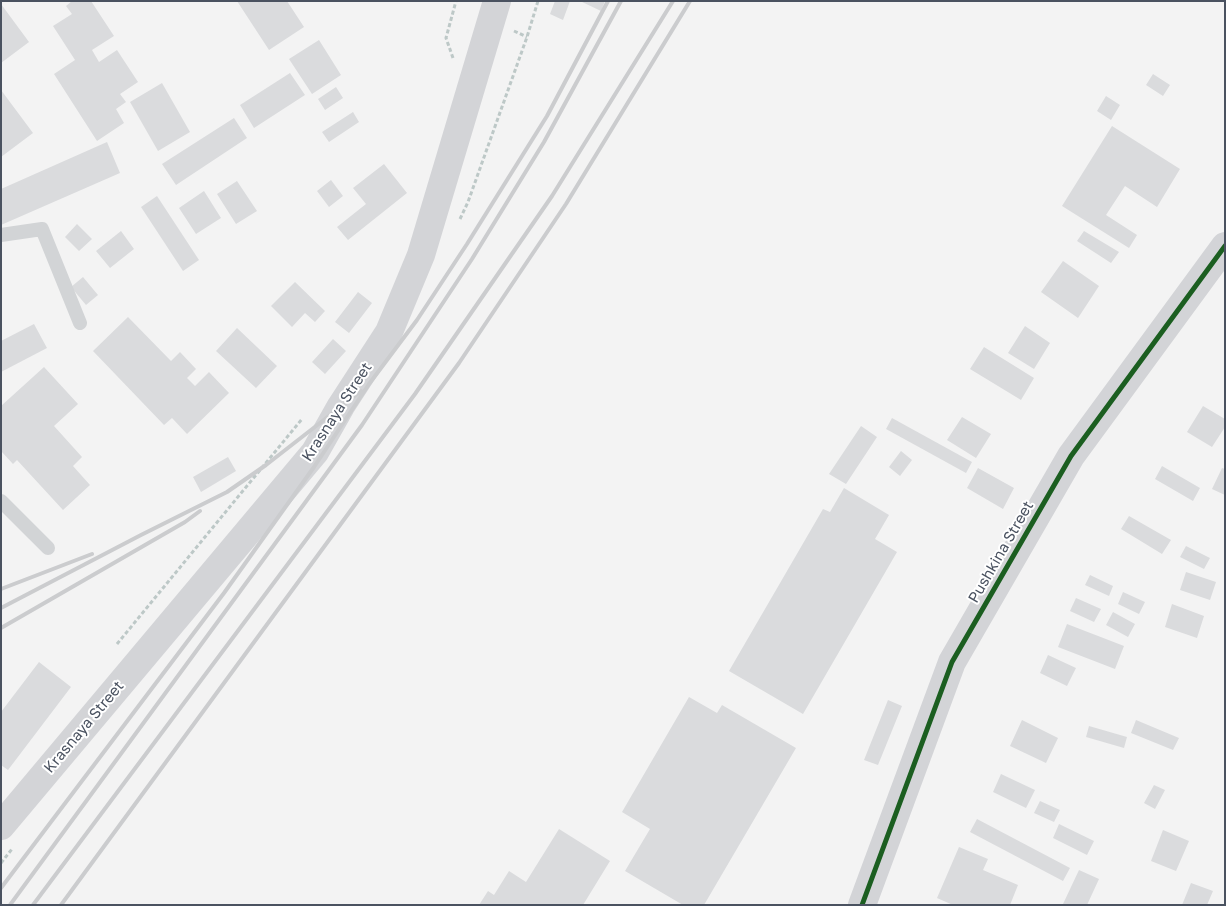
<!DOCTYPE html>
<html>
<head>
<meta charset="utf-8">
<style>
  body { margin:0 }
  #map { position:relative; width:1226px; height:906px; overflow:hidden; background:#f3f3f3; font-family:"Golos Text",sans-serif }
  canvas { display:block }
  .frame { position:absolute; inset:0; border:2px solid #4a5260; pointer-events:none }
</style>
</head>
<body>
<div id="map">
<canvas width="1226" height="906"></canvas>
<div class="frame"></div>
</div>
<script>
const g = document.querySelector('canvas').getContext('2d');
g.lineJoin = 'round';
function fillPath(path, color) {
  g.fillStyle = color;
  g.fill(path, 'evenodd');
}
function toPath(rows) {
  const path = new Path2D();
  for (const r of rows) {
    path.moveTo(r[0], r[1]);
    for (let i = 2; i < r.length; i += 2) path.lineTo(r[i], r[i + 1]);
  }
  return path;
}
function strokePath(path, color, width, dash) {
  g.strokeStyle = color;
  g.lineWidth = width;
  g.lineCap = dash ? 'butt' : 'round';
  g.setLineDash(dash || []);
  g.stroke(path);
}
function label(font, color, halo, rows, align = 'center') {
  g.font = font + ' "Golos Text",sans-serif';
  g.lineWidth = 4;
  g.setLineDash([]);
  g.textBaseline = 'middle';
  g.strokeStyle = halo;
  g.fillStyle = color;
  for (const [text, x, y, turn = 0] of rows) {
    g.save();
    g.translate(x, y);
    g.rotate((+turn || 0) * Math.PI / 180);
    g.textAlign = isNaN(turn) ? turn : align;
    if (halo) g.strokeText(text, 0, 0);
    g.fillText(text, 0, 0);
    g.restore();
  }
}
fillPath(toPath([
  [72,1,91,1,114,36,92,50,99,62,117,50,138,82,120,94,126,102,116,109,124,123,97,141,54,74,75,60,53,26,72,14,66,6],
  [237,1,287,1,304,27,269,50],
  [555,1,570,1,563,20,550,14],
  [580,1,605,1,601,11],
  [1,4,29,42,1,63],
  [319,40,341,75,312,94,289,59],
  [290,73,305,95,254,128,240,105],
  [1153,74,1170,85,1163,96,1146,85],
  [162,83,190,132,158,151,130,102],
  [336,87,343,98,325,110,318,99],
  [1,90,33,133,1,157],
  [1106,96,1120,105,1111,120,1097,111],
  [353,112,359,122,329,142,322,132],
  [234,118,247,138,176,185,162,164],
  [1112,126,1180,169,1157,207,1125,186,1106,215,1137,235,1129,248,1062,206],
  [107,142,120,173,1,225,1,189],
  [384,164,407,193,348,240,337,227,366,204,353,188],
  [331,180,343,196,329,207,317,191],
  [237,181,257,211,236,224,217,194],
  [204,191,221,218,196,234,179,208],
  [157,196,199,260,183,271,141,207],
  [77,224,92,239,79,251,65,237],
  [121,231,134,249,110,268,96,251],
  [1084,231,1119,252,1111,263,1077,241],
  [1063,261,1099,286,1078,318,1041,292],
  [83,277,98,295,86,305,71,287],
  [295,282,325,311,315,322,305,313,292,327,271,306],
  [358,292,372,303,349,333,335,322],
  [128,317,171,361,180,352,196,369,187,378,195,386,209,372,229,393,187,434,172,418,164,425,93,351],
  [34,324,47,348,1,372,1,341],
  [1025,326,1050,343,1034,369,1008,353],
  [237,328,277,366,256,388,216,351],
  [333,339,346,351,325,374,312,362],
  [984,347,1034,378,1021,400,970,369],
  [44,367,78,404,54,426,82,457,73,466,90,485,63,510,17,460,13,464,1,451,1,406],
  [1203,406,1225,419,1225,427,1212,447,1187,432],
  [962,417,991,434,976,458,947,440],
  [892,418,972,462,966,473,886,429],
  [861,426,877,437,846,484,829,474],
  [901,451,912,460,900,476,889,467],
  [228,457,236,471,201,492,193,477],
  [1162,466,1200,488,1193,501,1155,479],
  [978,468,1014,488,1003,509,967,488],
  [1222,468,1225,469,1225,495,1212,489],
  [844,488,889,515,875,539,897,552,803,714,729,671,823,509,830,512],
  [1129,516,1171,540,1162,554,1121,529],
  [1186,546,1210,558,1204,569,1180,557],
  [1186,572,1216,582,1210,600,1180,590],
  [1090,575,1113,586,1109,596,1085,585],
  [1123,592,1145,602,1139,614,1118,604],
  [1076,598,1101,609,1094,622,1070,611],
  [1172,604,1204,616,1197,638,1165,627],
  [1113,612,1135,624,1128,637,1106,625],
  [1067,624,1124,646,1115,669,1058,647],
  [1048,655,1076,668,1067,686,1040,673],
  [39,662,71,687,8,770,1,765,1,712],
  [689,697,717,713,722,705,796,748,704,905,683,905,625,871,650,829,622,812],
  [888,700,902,706,878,765,864,760],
  [1022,720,1058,738,1046,763,1010,746],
  [1136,720,1179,738,1173,750,1131,733],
  [1089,726,1127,737,1124,748,1086,737],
  [1001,774,1035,790,1026,808,993,792],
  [1154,785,1165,790,1155,809,1144,803],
  [1040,801,1060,810,1054,822,1034,813],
  [977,819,1070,868,1063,881,970,832],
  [1059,824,1094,841,1087,855,1053,838],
  [559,829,610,861,583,905,479,905,488,891,494,895,509,871,526,882],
  [1163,830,1189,841,1176,871,1151,861],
  [959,847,988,859,983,870,1018,885,1010,905,953,905,937,898],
  [1079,870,1099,879,1087,905,1066,905,1063,904],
  [1191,883,1213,891,1207,905,1182,905]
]), '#dadbdd');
strokePath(toPath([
  [514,31,527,37],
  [453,58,446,38,456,1],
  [460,219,468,202,527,37,538,1],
  [117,644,302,419],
  [1,863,12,849]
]), '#bdc8c7', 3, [4, 2.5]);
strokePath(toPath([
  [1,235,42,229,80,323],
  [1,501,48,548]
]), '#d2d4d6', 14);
strokePath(toPath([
  [1,826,315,452,341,406,389,332,421,255,497,1],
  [862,905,952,662,1071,456,1225,246]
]), '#d3d4d7', 28);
strokePath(toPath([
  [1,589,92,554],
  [1,608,141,535,227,492,266,465,361,391],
  [1,628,185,522,200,511],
  [1,888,224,593,314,467,369,384,417,320,467,244,547,116,608,1],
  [10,905,362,425,472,259,544,142,621,1],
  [33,905,415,394,552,196,673,1],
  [61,905,459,363,566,204,690,1]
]), '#cbccce', 4);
strokePath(toPath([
  [862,905,952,662,1071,456,1225,246]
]), '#1b5e20', 5);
label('15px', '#4a5260', '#fff', [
  ["Krasnaya Street",337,412,-57],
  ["Pushkina Street",1001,552,-60],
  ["Krasnaya Street",84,727,-50]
]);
</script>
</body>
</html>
